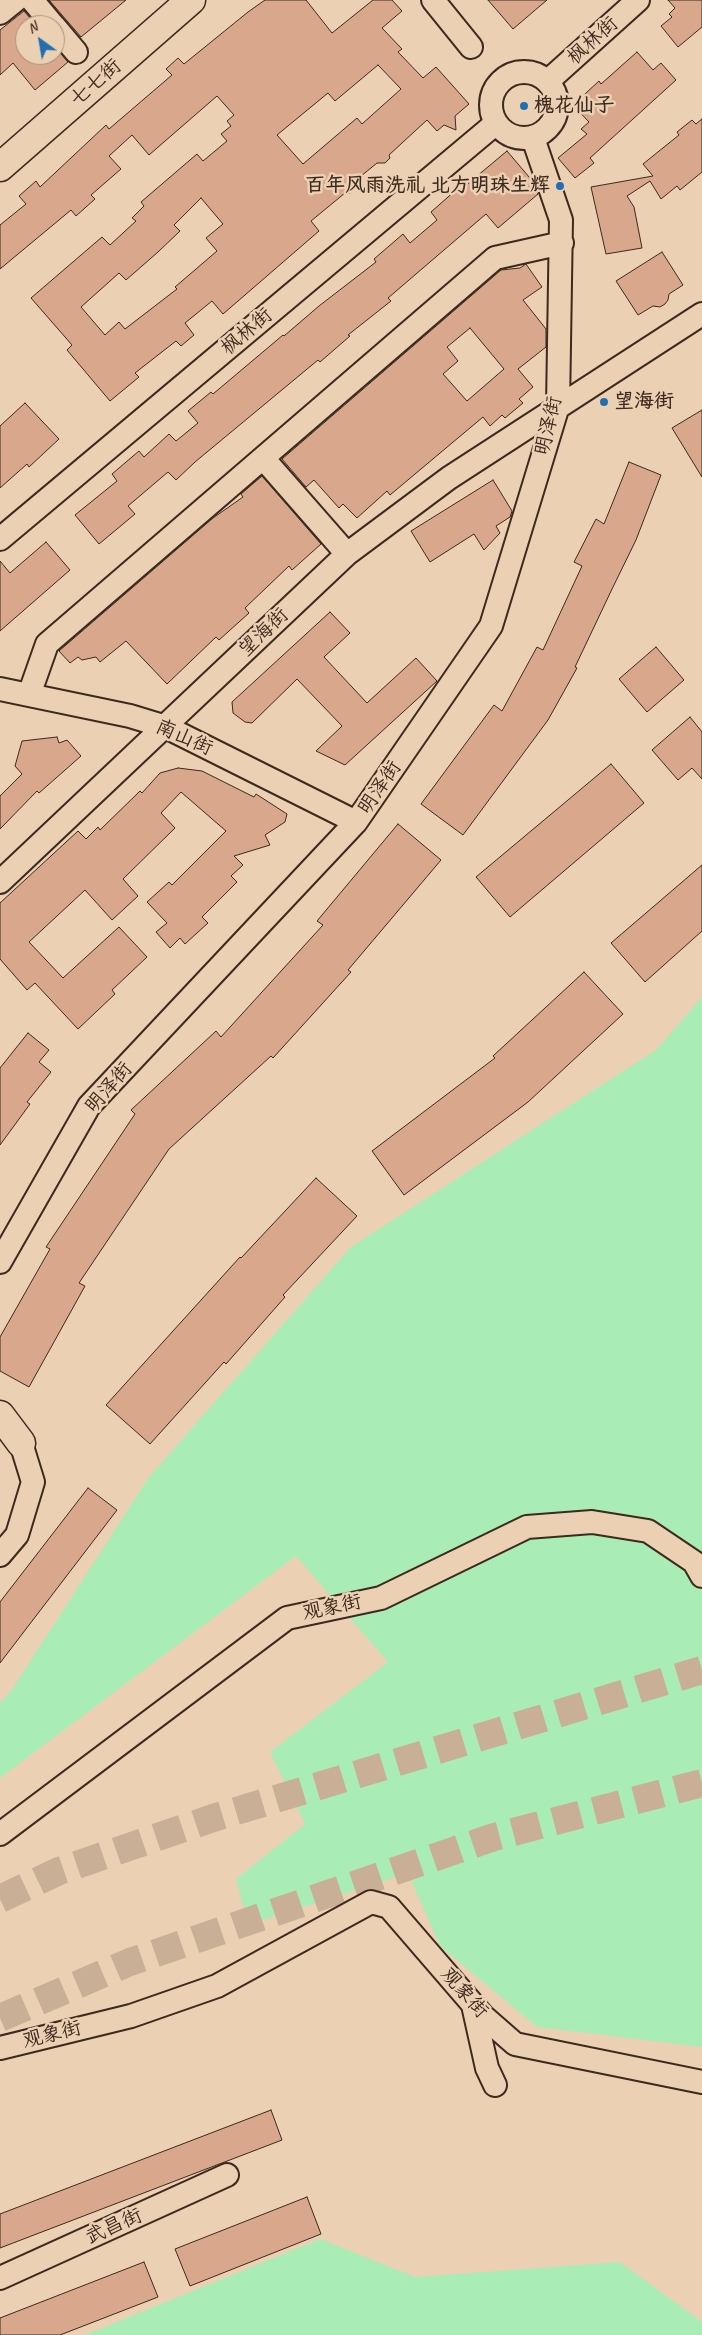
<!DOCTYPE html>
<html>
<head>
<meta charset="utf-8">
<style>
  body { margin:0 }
  #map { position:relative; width:702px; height:2335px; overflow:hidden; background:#ecd0b3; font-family:Caveat,sans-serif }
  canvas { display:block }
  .north { position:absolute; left:15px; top:15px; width:50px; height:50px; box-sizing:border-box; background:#ecd0b3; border:1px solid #a58e77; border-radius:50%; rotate:328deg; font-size:14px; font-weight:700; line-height:20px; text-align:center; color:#3b2a1e }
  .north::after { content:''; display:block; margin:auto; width:18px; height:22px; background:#1f6fb2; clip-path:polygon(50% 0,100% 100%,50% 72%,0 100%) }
</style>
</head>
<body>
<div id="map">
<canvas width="702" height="2335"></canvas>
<div class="north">N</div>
</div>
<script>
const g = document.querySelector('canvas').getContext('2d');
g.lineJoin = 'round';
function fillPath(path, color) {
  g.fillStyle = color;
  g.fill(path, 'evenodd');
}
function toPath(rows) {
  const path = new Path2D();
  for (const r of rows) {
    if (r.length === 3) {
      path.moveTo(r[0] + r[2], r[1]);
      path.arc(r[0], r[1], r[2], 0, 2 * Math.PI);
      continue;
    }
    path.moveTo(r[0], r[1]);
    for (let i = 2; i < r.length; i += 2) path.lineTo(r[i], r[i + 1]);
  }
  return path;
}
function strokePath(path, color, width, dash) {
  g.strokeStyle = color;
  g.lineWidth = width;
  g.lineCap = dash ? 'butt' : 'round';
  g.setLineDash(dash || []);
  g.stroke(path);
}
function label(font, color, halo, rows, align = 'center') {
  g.font = font + ' Caveat,"LXGW WenKai TC",sans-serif';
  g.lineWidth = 5;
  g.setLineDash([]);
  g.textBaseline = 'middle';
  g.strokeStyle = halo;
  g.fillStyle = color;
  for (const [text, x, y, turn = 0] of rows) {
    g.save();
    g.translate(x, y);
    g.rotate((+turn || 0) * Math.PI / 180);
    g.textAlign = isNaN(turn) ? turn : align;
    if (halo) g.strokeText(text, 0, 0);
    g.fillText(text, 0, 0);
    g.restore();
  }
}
fillPath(toPath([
  [702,997,702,2047,537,2027,440,1946,408,1873,248,1925,236,1879,305,1824,270,1752,388,1662,296,1556,0,1778,0,1703,11,1691,149,1477,351,1247,656,1050],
  [320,2239,415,2277,620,2262,702,2322,702,2335,85,2335]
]), '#aaecb5');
const building = toPath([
  [49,0,126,0,81,37,49,0],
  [265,0,306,0,332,33,373,0,392,0,402,11,382,28,402,49,398,52,423,78,436,67,469,104,455,116,456,130,444,125,437,131,427,120,389,155,390,158,385,163,377,163,355,181,356,188,350,193,345,193,311,221,319,231,223,314,212,301,185,323,194,335,181,346,176,341,135,373,139,377,110,401,67,350,72,345,31,298,102,237,110,245,136,221,132,218,144,206,141,202,197,154,203,161,227,141,221,134,231,126,227,121,234,115,217,96,149,155,132,135,109,156,121,169,91,195,95,199,76,216,71,210,0,269,0,225,26,204,19,196,36,181,40,187,106,125,109,129,172,75,166,69,178,58,184,64,248,12,265,0],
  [378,65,401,89,362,124,357,118,303,164,277,135,328,93,335,101,378,65],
  [201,198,223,224,206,238,217,251,175,287,177,289,125,329,119,322,105,335,81,307,119,273,126,280,158,252,180,231,174,225,201,198],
  [488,0,547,0,513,29,488,0],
  [668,0,702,0,702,27,678,47,661,26,672,17,669,14,675,8,668,0],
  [24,11,36,25,25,25,25,55,55,55,55,47,68,62,35,90,13,63,0,75,0,30,24,11],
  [637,52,653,70,661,63,676,80,590,158,594,163,575,178,558,158,587,134,581,129,589,122,573,105,599,81,601,84,637,52],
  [702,119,702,172,680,190,677,186,661,199,650,181,627,196,634,207,642,248,606,254,591,187,653,176,643,164,679,135,677,132,692,120,696,124,702,119],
  [507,151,535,184,538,194,498,228,486,214,388,298,391,301,348,335,350,336,320,362,318,360,195,462,176,480,168,472,128,506,135,514,99,544,75,515,117,481,112,474,139,451,144,457,169,434,176,441,198,423,188,411,211,392,213,394,283,335,284,336,319,306,376,262,374,259,403,234,410,243,437,220,431,212,456,190,458,192,507,151],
  [662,252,683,285,669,294,668,300,665,304,660,307,653,306,638,315,616,281,662,252],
  [526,264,542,287,523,300,546,329,546,347,518,369,533,387,519,399,523,403,505,418,502,415,490,426,483,417,390,495,387,491,357,518,343,504,339,508,314,480,306,487,282,459,501,270,520,268,526,264],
  [470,328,504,369,467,401,443,374,458,361,447,347,470,328],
  [25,403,59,439,29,467,27,464,0,488,0,426,25,403],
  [702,410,702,477,672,428,702,410],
  [629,462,661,475,636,540,613,587,575,667,577,668,548,720,463,835,421,804,494,705,502,711,537,647,543,650,582,566,574,562,596,519,604,524,629,462],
  [262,476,321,544,292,570,289,566,245,608,249,613,219,640,216,637,167,684,126,641,100,662,96,657,82,660,78,657,70,663,59,651,213,518,243,497,241,494,262,476],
  [493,480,512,511,510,517,496,526,500,533,484,550,474,534,430,562,411,531,493,480],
  [46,542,70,570,0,631,0,561,10,573,46,542],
  [330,612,350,633,324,657,367,703,416,658,437,681,345,765,316,751,342,726,297,679,252,723,245,722,233,713,232,702,330,612],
  [656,647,684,680,647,712,619,679,656,647],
  [690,717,702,732,702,779,692,768,678,780,652,750,690,717],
  [57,737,59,743,67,740,81,756,39,793,37,791,0,829,0,796,22,774,15,766,22,741,57,737],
  [611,764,644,803,510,917,476,877,611,764],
  [178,768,202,771,254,797,256,794,287,814,285,822,265,835,270,845,234,856,243,865,231,876,237,882,202,917,208,923,185,944,180,938,170,948,156,932,167,923,147,902,169,882,172,885,226,831,181,792,161,813,175,828,123,879,138,896,112,920,85,890,29,942,63,978,119,927,147,957,112,990,115,994,78,1029,35,983,27,990,0,959,0,903,78,831,86,839,98,827,100,830,140,791,142,793,160,773,178,768],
  [398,824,441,860,348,970,351,972,273,1058,271,1056,169,1149,79,1283,85,1286,29,1387,0,1371,0,1337,50,1249,46,1247,135,1114,131,1110,216,1031,221,1037,323,925,317,921,398,824],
  [702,865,702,931,645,982,611,943,702,865],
  [584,972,623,1014,528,1102,404,1195,372,1151,495,1058,493,1056,584,972],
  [28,1033,49,1050,39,1062,51,1072,27,1102,30,1104,0,1145,0,1068,28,1033],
  [316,1178,357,1216,283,1295,285,1297,226,1364,224,1362,150,1444,106,1405,240,1257,241,1258,316,1178],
  [88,1488,117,1510,0,1663,0,1602,88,1488],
  [271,2110,282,2140,0,2248,0,2214,271,2110],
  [307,2197,321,2234,190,2286,175,2249,307,2197],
  [144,2262,158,2297,60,2335,0,2335,0,2318,144,2262]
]);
fillPath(building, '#d9a78c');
strokePath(building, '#3b2a1e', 1);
strokePath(toPath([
  [0,1899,59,1871,213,1818,702,1670],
  [0,2018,130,1962,494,1837,702,1783]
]), '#c9af95', 28, [28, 14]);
const street = toPath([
  [32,0,53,25],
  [433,0,471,47],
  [0,13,16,0],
  [55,27,76,52],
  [524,105,33],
  [548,81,638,0],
  [263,458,347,554],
  [0,539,495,124],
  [0,689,130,716,166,727,356,822],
  [29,695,47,644,495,258,562,243],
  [0,882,347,554,449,478,702,314],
  [0,1262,89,1106,356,822,491,626,558,406,561,220,533,138],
  [0,1555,17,1535,33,1482,21,1443],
  [0,1834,287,1618,381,1598,527,1527,592,1522,648,1531,694,1562,702,1576],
  [473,2005,487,2068,495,2085],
  [0,2048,131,2016,217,1986,371,1902,389,1907,483,2016,515,2044,702,2082],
  [0,2278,227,2175]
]);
const secondary = toPath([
  [0,167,191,0],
  [0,1415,21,1443]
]);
strokePath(street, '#3b2a1e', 26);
strokePath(secondary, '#3b2a1e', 31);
strokePath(street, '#ecd0b3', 22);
strokePath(secondary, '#ecd0b3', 28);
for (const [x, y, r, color] of [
  [524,106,5,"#1f6fb2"],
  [560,186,5,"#1f6fb2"],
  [604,402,5,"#1f6fb2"]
]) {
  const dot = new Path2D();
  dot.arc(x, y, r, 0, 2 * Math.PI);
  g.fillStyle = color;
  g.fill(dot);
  strokePath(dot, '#ecd0b3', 2);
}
label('20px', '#3b2a1e', '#ecd0b3', [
  ["枫林街",593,41,-42],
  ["七七街",96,83,-41],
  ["枫林街",247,332,-40],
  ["明泽街",549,426,-77],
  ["望海街",264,633,-44],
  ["南山街",184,738,24],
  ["明泽街",380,788,-56],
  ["明泽街",109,1088,-49],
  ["观象街",332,1608,-12],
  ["观象街",464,1993,48],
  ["观象街",52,2035,-14],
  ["武昌街",114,2227,-24]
]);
label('bold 20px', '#3b2a1e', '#ecd0b3', [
  ["槐花仙子",534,106],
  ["百年风雨洗礼 北方明珠生辉",550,186,"right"],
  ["望海街",614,402]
], 'left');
</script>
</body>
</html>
